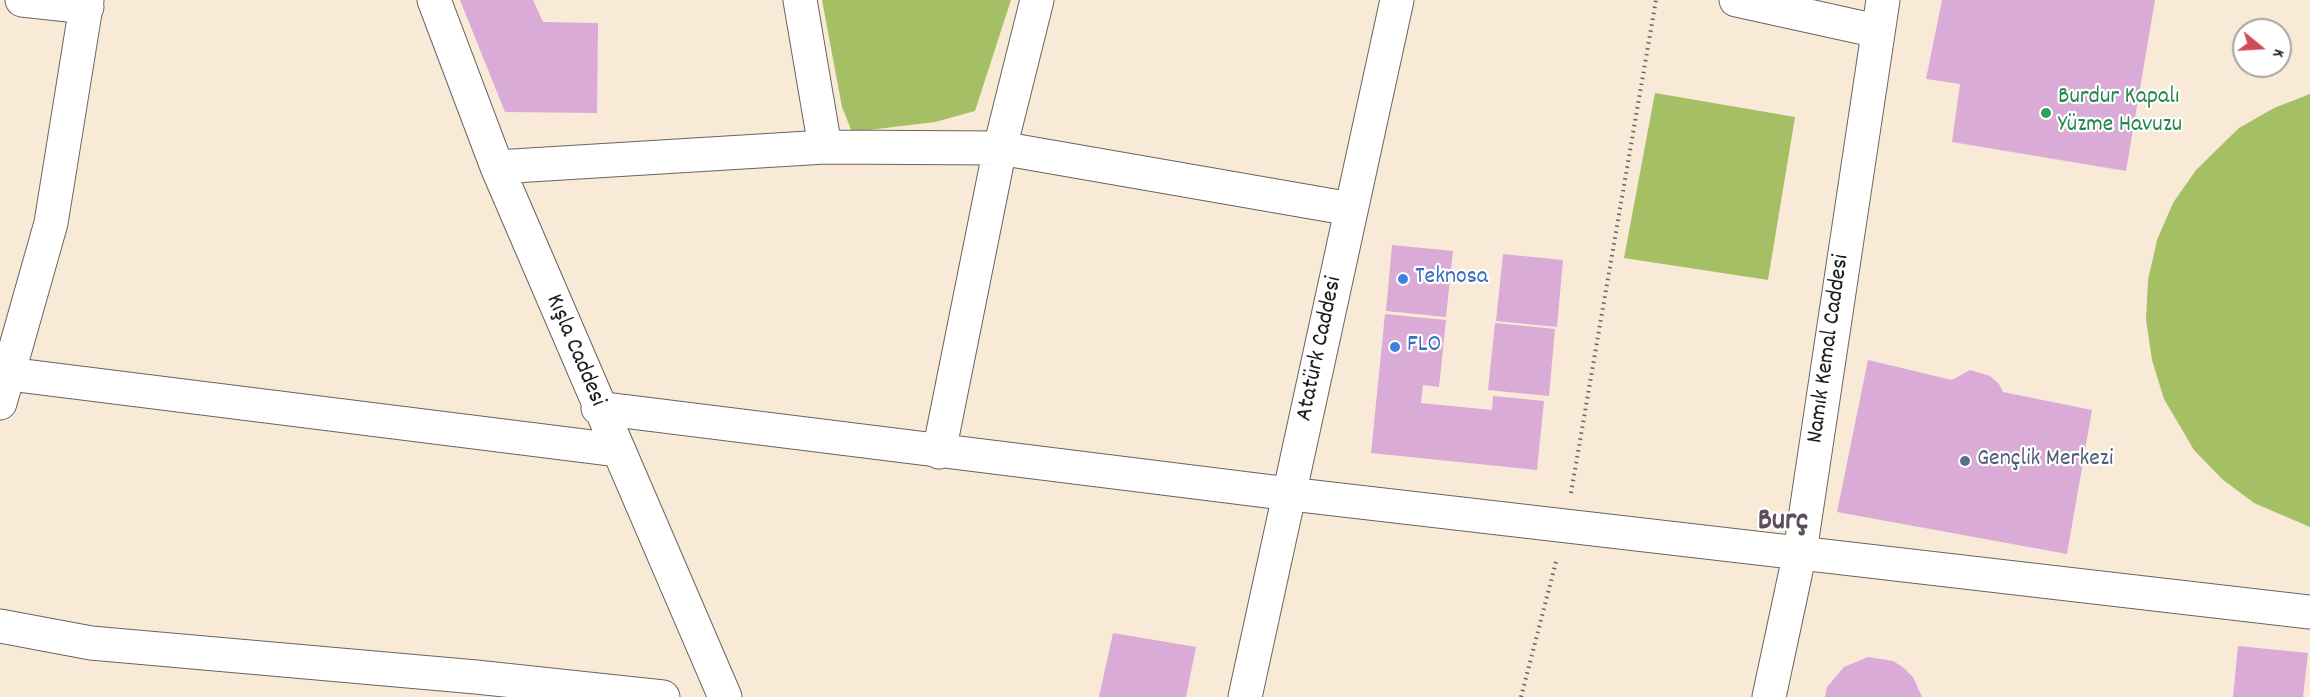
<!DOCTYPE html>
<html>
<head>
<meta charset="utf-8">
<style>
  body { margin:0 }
  #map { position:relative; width:2310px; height:697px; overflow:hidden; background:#f8ead7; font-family:Dekko,sans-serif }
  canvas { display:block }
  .north { position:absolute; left:2232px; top:18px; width:60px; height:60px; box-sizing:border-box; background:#fff; border:2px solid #a4a4a4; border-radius:50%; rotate:108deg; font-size:16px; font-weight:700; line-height:24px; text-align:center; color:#1c1c1c }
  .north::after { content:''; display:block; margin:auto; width:21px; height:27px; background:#d1495b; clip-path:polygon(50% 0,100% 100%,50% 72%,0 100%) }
</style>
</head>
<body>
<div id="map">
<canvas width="2310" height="697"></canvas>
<div class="north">K</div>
</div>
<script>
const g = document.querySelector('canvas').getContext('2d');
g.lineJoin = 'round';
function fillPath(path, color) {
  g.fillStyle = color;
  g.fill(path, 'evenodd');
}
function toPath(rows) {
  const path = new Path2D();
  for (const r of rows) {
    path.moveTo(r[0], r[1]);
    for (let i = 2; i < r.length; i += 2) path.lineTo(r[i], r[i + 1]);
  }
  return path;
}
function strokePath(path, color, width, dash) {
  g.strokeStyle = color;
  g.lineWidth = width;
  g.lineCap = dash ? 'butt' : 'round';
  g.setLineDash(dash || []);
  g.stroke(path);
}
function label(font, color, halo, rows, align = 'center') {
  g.font = font + ' Dekko,sans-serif';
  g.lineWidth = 4.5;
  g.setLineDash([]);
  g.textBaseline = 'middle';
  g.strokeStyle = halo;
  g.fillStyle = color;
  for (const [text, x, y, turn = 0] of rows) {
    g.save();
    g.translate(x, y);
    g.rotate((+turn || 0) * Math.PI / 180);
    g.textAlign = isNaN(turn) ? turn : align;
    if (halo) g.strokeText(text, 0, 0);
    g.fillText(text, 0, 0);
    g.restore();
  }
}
fillPath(toPath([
  [822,0,1011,0,975,111,935,122,852,132,842,107],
  [1655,93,1795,117,1768,280,1624,258],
  [2310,94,2310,527,2254,503,2222,479,2194,450,2164,399,2152,360,2146,320,2148,280,2157,240,2173,203,2196,170,2239,128,2274,108]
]), '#a5bf65');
fillPath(toPath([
  [460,0,533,0,543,22,598,23,597,113,505,112],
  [1942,0,2155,0,2126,171,1952,142,1960,84,1926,79],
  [1392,245,1453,251,1446,317,1386,311],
  [1503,254,1563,260,1557,327,1496,321],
  [1385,314,1446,320,1439,387,1423,385,1421,403,1492,410,1493,396,1544,401,1537,470,1371,453],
  [1495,323,1555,329,1549,396,1488,390],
  [1868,360,1952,380,1970,370,1990,376,1999,384,2003,392,2092,410,2067,554,1837,512],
  [1113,633,1196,647,1186,697,1099,697],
  [2238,646,2308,653,2303,697,2233,697],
  [1868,657,1893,661,1904,668,1913,677,1922,697,1825,697,1827,687,1844,667]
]), '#daabd7');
const minor = toPath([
  [22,0,87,7],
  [434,0,497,167,725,697],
  [800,0,825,147],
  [1736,0,1877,31],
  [497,167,825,147,1000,148,1351,209],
  [9,374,617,450],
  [0,403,51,223,87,0],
  [598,408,1290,494,2310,612],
  [939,452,1000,148,1037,0],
  [0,626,91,643,476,677,663,697],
  [1769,697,1800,552,1883,0]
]);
const major = toPath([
  [1245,697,1397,0]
]);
strokePath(minor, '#69645d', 35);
strokePath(major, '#69645d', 35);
strokePath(toPath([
  [1571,493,1656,0],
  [1521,697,1557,558]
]), '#69645d', 4, [1.5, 4.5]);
strokePath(minor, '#fff', 33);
strokePath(major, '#fff', 33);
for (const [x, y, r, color] of [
  [2046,113,6,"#2e9e5b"],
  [1403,279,6,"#3f7fe0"],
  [1395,347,6,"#3f7fe0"],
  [1965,461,6,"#5c6f8a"]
]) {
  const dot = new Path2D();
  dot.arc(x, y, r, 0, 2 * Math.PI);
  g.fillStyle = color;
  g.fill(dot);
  strokePath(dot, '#fff', 2);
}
label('24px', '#27864d', '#fff', [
  ["Burdur Kapalı",2058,99],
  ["Yüzme Havuzu",2058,127]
], 'left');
label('24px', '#366cbe', '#fff', [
  ["Teknosa",1415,279],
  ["FLO",1407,347]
], 'left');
label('24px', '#1c1c1c', '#fff', [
  ["Atatürk Caddesi",1321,349,-78],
  ["Namık Kemal Caddesi",1830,349,-82],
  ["Kışla Caddesi",574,351,67]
]);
label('24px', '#4e5e75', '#fff', [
  ["Gençlik Merkezi",1977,461]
], 'left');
label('bold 30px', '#5e4e5d', '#fff', [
  ["Burç",1783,524]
]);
</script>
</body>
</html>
